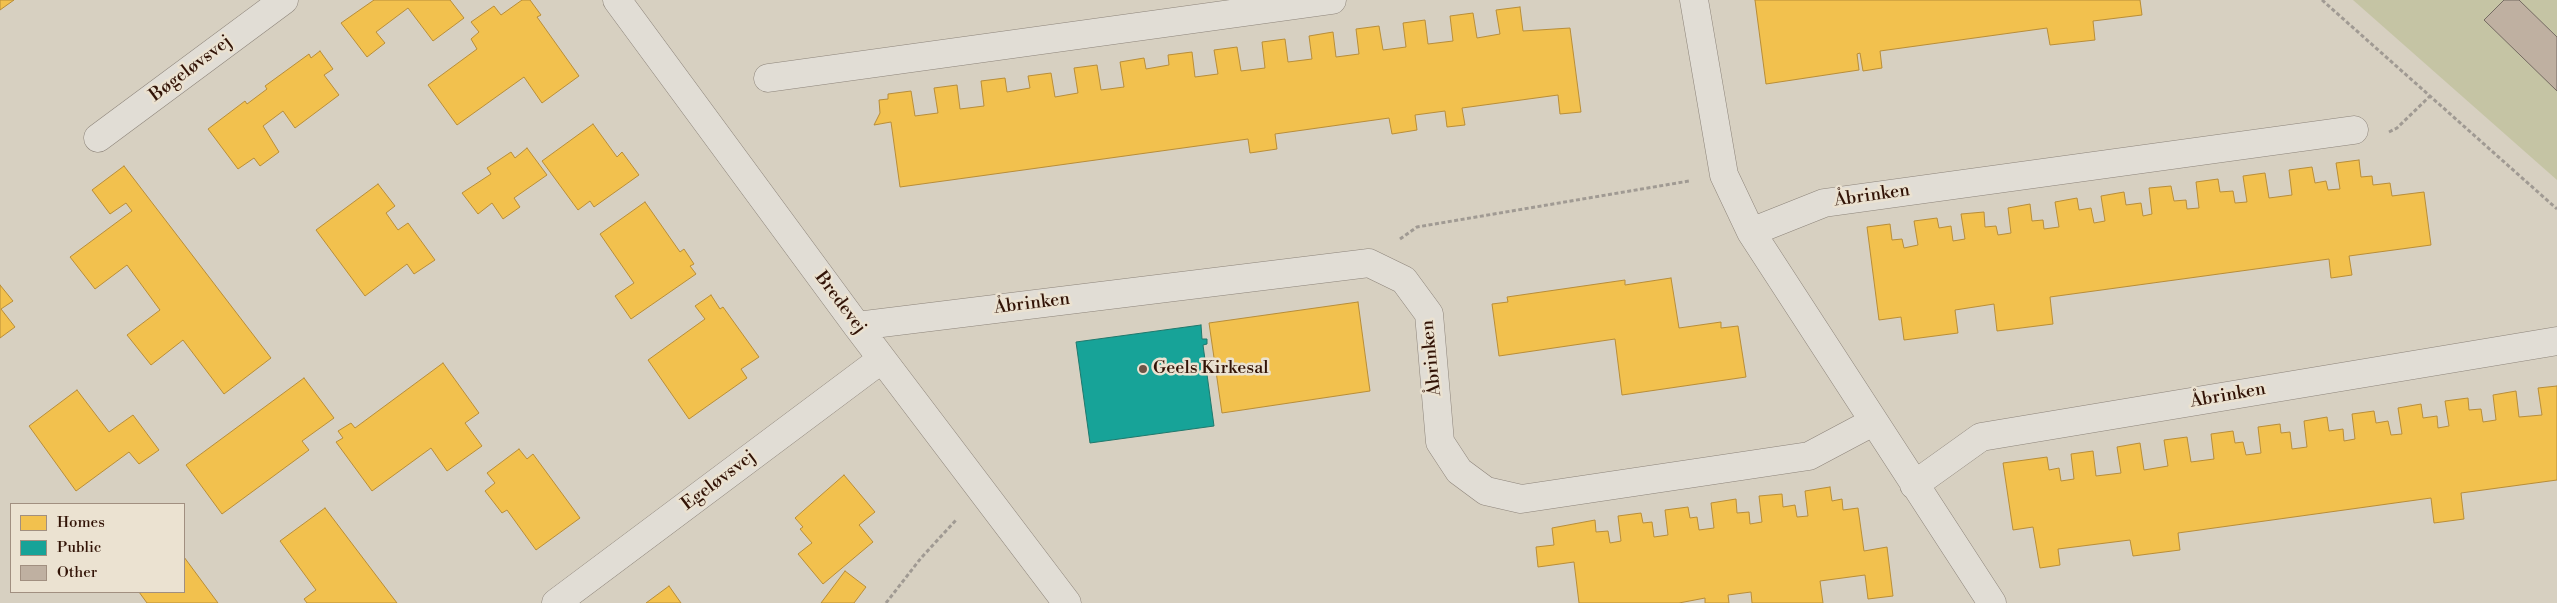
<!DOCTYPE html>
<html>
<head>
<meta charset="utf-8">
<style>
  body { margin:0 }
  #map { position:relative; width:2557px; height:603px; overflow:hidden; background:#d7d0c1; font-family:"Libre Bodoni",serif }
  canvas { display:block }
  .legend { position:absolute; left:10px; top:503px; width:175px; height:90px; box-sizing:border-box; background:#ebe2d1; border:1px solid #a18f80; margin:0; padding:6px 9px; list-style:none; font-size:15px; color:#321306 }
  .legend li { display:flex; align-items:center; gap:10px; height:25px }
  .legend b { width:25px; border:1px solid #a18f80 }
</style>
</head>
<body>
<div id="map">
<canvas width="2557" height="603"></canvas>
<ul class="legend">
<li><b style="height:14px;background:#f2c14e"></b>Homes</li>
<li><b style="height:14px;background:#17a398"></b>Public</li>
<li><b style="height:14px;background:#bfb0a1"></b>Other</li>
</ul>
</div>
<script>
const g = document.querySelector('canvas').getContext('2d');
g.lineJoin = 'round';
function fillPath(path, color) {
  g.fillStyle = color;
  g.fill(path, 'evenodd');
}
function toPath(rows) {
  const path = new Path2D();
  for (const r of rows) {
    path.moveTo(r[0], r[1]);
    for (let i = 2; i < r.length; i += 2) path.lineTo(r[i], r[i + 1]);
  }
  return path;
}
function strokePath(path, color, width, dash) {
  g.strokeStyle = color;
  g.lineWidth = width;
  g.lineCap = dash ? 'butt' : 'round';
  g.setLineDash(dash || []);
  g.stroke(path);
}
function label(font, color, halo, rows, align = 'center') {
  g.font = font + ' "Libre Bodoni",serif';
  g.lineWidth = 5;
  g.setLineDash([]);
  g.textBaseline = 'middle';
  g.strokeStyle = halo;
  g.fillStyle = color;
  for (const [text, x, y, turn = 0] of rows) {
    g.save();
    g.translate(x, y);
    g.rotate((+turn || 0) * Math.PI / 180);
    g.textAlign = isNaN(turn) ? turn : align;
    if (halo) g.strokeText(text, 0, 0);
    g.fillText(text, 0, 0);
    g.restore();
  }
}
fillPath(toPath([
  [2353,0,2557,0,2557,180]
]), '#c5c4a4');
const homes = toPath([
  [0,0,14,0,0,10,0,0],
  [374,0,450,0,464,18,433,41,408,8,376,32,385,43,367,57,341,23,374,0],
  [522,0,530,0,541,15,537,17,579,76,542,103,524,77,457,125,428,85,477,49,471,39,479,32,471,22,494,6,501,15,522,0],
  [1755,0,2140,0,2142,15,2093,21,2095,40,2050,45,2047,28,1880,51,1882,68,1863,71,1860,53,1857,54,1859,70,1766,84,1755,0],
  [1520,7,1523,31,1570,28,1581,112,1560,114,1558,95,1462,108,1465,125,1447,127,1445,111,1415,115,1417,130,1392,134,1389,118,1275,134,1277,149,1250,153,1248,139,900,187,891,122,874,125,880,113,879,100,888,99,888,94,911,91,915,116,938,113,934,88,957,85,960,109,984,106,981,81,1005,78,1007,92,1030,88,1028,76,1051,73,1055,97,1078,93,1074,68,1097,65,1101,90,1124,87,1120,62,1144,58,1146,69,1169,65,1168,55,1192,52,1195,77,1218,74,1214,50,1237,47,1241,71,1265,68,1262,42,1285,39,1288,62,1312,59,1309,36,1333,32,1336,57,1359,54,1356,29,1379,26,1383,50,1406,47,1403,23,1425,20,1428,44,1453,41,1450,16,1473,13,1477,38,1500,34,1496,10,1520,7],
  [320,51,333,69,324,75,339,95,295,128,283,111,263,126,279,152,260,166,254,158,238,169,208,129,245,101,247,104,267,89,265,86,309,54,311,58,320,51],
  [593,124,617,157,622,152,639,175,594,207,590,201,578,210,542,161,593,124],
  [527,148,547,175,514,198,520,207,503,219,492,203,478,214,462,193,491,174,487,168,511,152,515,158,527,148],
  [2359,160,2361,177,2372,176,2373,185,2390,183,2392,196,2424,192,2431,245,2349,256,2352,275,2331,278,2329,259,2050,297,2053,324,1997,331,1994,304,1955,310,1958,333,1904,340,1901,317,1879,320,1867,227,1890,224,1892,240,1902,239,1904,248,1918,245,1914,221,1937,218,1939,228,1951,226,1953,241,1965,239,1961,214,1984,212,1985,227,1996,226,1998,235,2011,233,2008,208,2030,204,2032,221,2043,220,2044,229,2059,227,2055,202,2077,198,2079,210,2091,208,2094,223,2105,221,2101,196,2124,192,2126,205,2141,203,2143,216,2152,214,2149,188,2171,186,2174,201,2186,200,2187,209,2199,208,2196,182,2218,179,2220,192,2233,191,2235,203,2247,202,2243,176,2265,173,2269,198,2292,195,2289,170,2312,167,2315,183,2326,181,2328,190,2340,189,2336,163,2359,160],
  [124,166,271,358,224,394,183,340,151,365,127,335,160,310,127,265,95,289,70,257,132,211,126,203,110,214,92,190,124,166],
  [378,184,395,206,386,213,398,230,408,223,435,260,414,274,407,264,365,296,316,230,378,184],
  [645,202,680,252,684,249,694,264,690,266,696,274,631,319,615,296,634,283,600,234,645,202],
  [1671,278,1679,328,1721,322,1721,328,1738,326,1746,377,1622,395,1615,339,1499,356,1492,304,1508,302,1507,297,1625,280,1625,285,1671,278],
  [0,285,13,301,1,309,15,327,0,338,0,285],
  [711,295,720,309,723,307,759,357,741,369,747,378,689,419,648,360,705,319,695,306,711,295],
  [1358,302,1370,391,1222,413,1209,323,1358,302],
  [443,363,479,413,465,423,482,446,447,471,431,448,372,491,336,442,343,438,338,431,351,423,355,428,443,363],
  [304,378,334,418,302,441,309,450,222,514,186,465,304,378],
  [2557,386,2557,480,2461,493,2464,519,2434,523,2431,498,2178,533,2180,550,2133,556,2130,540,2058,549,2060,565,2040,568,2033,527,2013,530,2003,463,2047,457,2049,470,2059,468,2061,481,2074,479,2071,454,2093,451,2096,476,2121,473,2117,447,2140,443,2144,470,2168,466,2164,440,2187,437,2191,462,2214,459,2211,434,2233,431,2235,443,2243,442,2246,455,2261,453,2258,427,2280,424,2281,433,2290,432,2292,449,2307,447,2304,421,2327,417,2329,431,2343,429,2344,441,2355,439,2352,414,2374,411,2376,423,2388,421,2391,435,2402,434,2398,408,2421,404,2423,418,2437,416,2438,428,2449,426,2445,401,2468,398,2469,410,2481,409,2483,422,2496,420,2493,395,2516,391,2519,417,2542,415,2538,388,2557,386],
  [77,390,109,432,133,415,159,450,139,464,129,452,76,491,29,426,77,390],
  [519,449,527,459,533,454,580,518,536,550,507,510,502,513,485,491,495,483,487,473,519,449],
  [844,475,875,512,859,525,873,542,823,584,798,554,812,543,800,529,803,527,795,518,844,475],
  [1830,487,1832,501,1842,499,1843,510,1858,508,1864,551,1887,547,1893,596,1868,599,1865,575,1820,581,1823,603,1752,603,1751,592,1728,595,1729,603,1705,603,1705,598,1679,603,1579,603,1574,562,1538,567,1536,547,1554,545,1552,528,1595,520,1596,532,1608,531,1610,543,1621,541,1618,516,1641,513,1643,523,1652,522,1654,537,1668,535,1665,510,1688,507,1690,518,1697,517,1699,530,1714,528,1711,503,1736,499,1737,513,1749,512,1750,524,1762,522,1759,496,1782,494,1783,507,1795,505,1797,517,1808,516,1805,491,1830,487],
  [325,508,397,603,307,603,304,599,316,590,280,541,325,508],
  [184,557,218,603,147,603,139,592,184,592,184,557],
  [845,571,866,587,854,603,821,603,845,571],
  [669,586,681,603,646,603,669,586]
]);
fillPath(homes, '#f2c14e');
strokePath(homes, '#b88d38', 1);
const public = toPath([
  [1201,325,1202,339,1207,339,1207,344,1203,345,1214,426,1090,443,1076,342,1201,325]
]);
fillPath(public, '#17a398');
strokePath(public, '#1f786c', 1);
const building = toPath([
  [2504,0,2519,0,2557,37,2557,91,2484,20,2504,0]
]);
fillPath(building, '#bfb0a1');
strokePath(building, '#756b62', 1);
const street = toPath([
  [617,0,857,326,1067,603],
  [1694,0,1724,175,1751,232,1992,603],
  [768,78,1332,0],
  [98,138,284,0],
  [1751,232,1824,203,2354,130],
  [857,326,1369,263,1404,280,1429,314,1440,442,1459,471,1486,491,1521,499,1809,456,1873,422],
  [1914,485,1981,437,2557,341],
  [556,603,882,359]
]);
strokePath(street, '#8d847a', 29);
strokePath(toPath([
  [2322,0,2557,209],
  [2389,132,2397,128,2430,96],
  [1400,239,1417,227,1689,181],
  [886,603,921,558,957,519]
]), '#a09a93', 3, [4, 2.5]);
strokePath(street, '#e1ddd5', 28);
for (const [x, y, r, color] of [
  [1143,369,5,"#6c5547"]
]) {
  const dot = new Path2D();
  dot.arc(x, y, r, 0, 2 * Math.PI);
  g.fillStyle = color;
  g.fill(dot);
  strokePath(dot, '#ebe2d1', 2);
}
label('18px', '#321306', '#ebe2d1', [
  ["Bøgeløvsvej",191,69,-37],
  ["Åbrinken",1872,196,-8],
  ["Bredevej",840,303,53],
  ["Åbrinken",1032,304,-7],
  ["Åbrinken",1432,358,-96],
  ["Åbrinken",2228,396,-10],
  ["Egeløvsvej",719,481,-37]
]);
label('18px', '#321306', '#ebe2d1', [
  ["Geels Kirkesal",1153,369]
], 'left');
</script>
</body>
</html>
